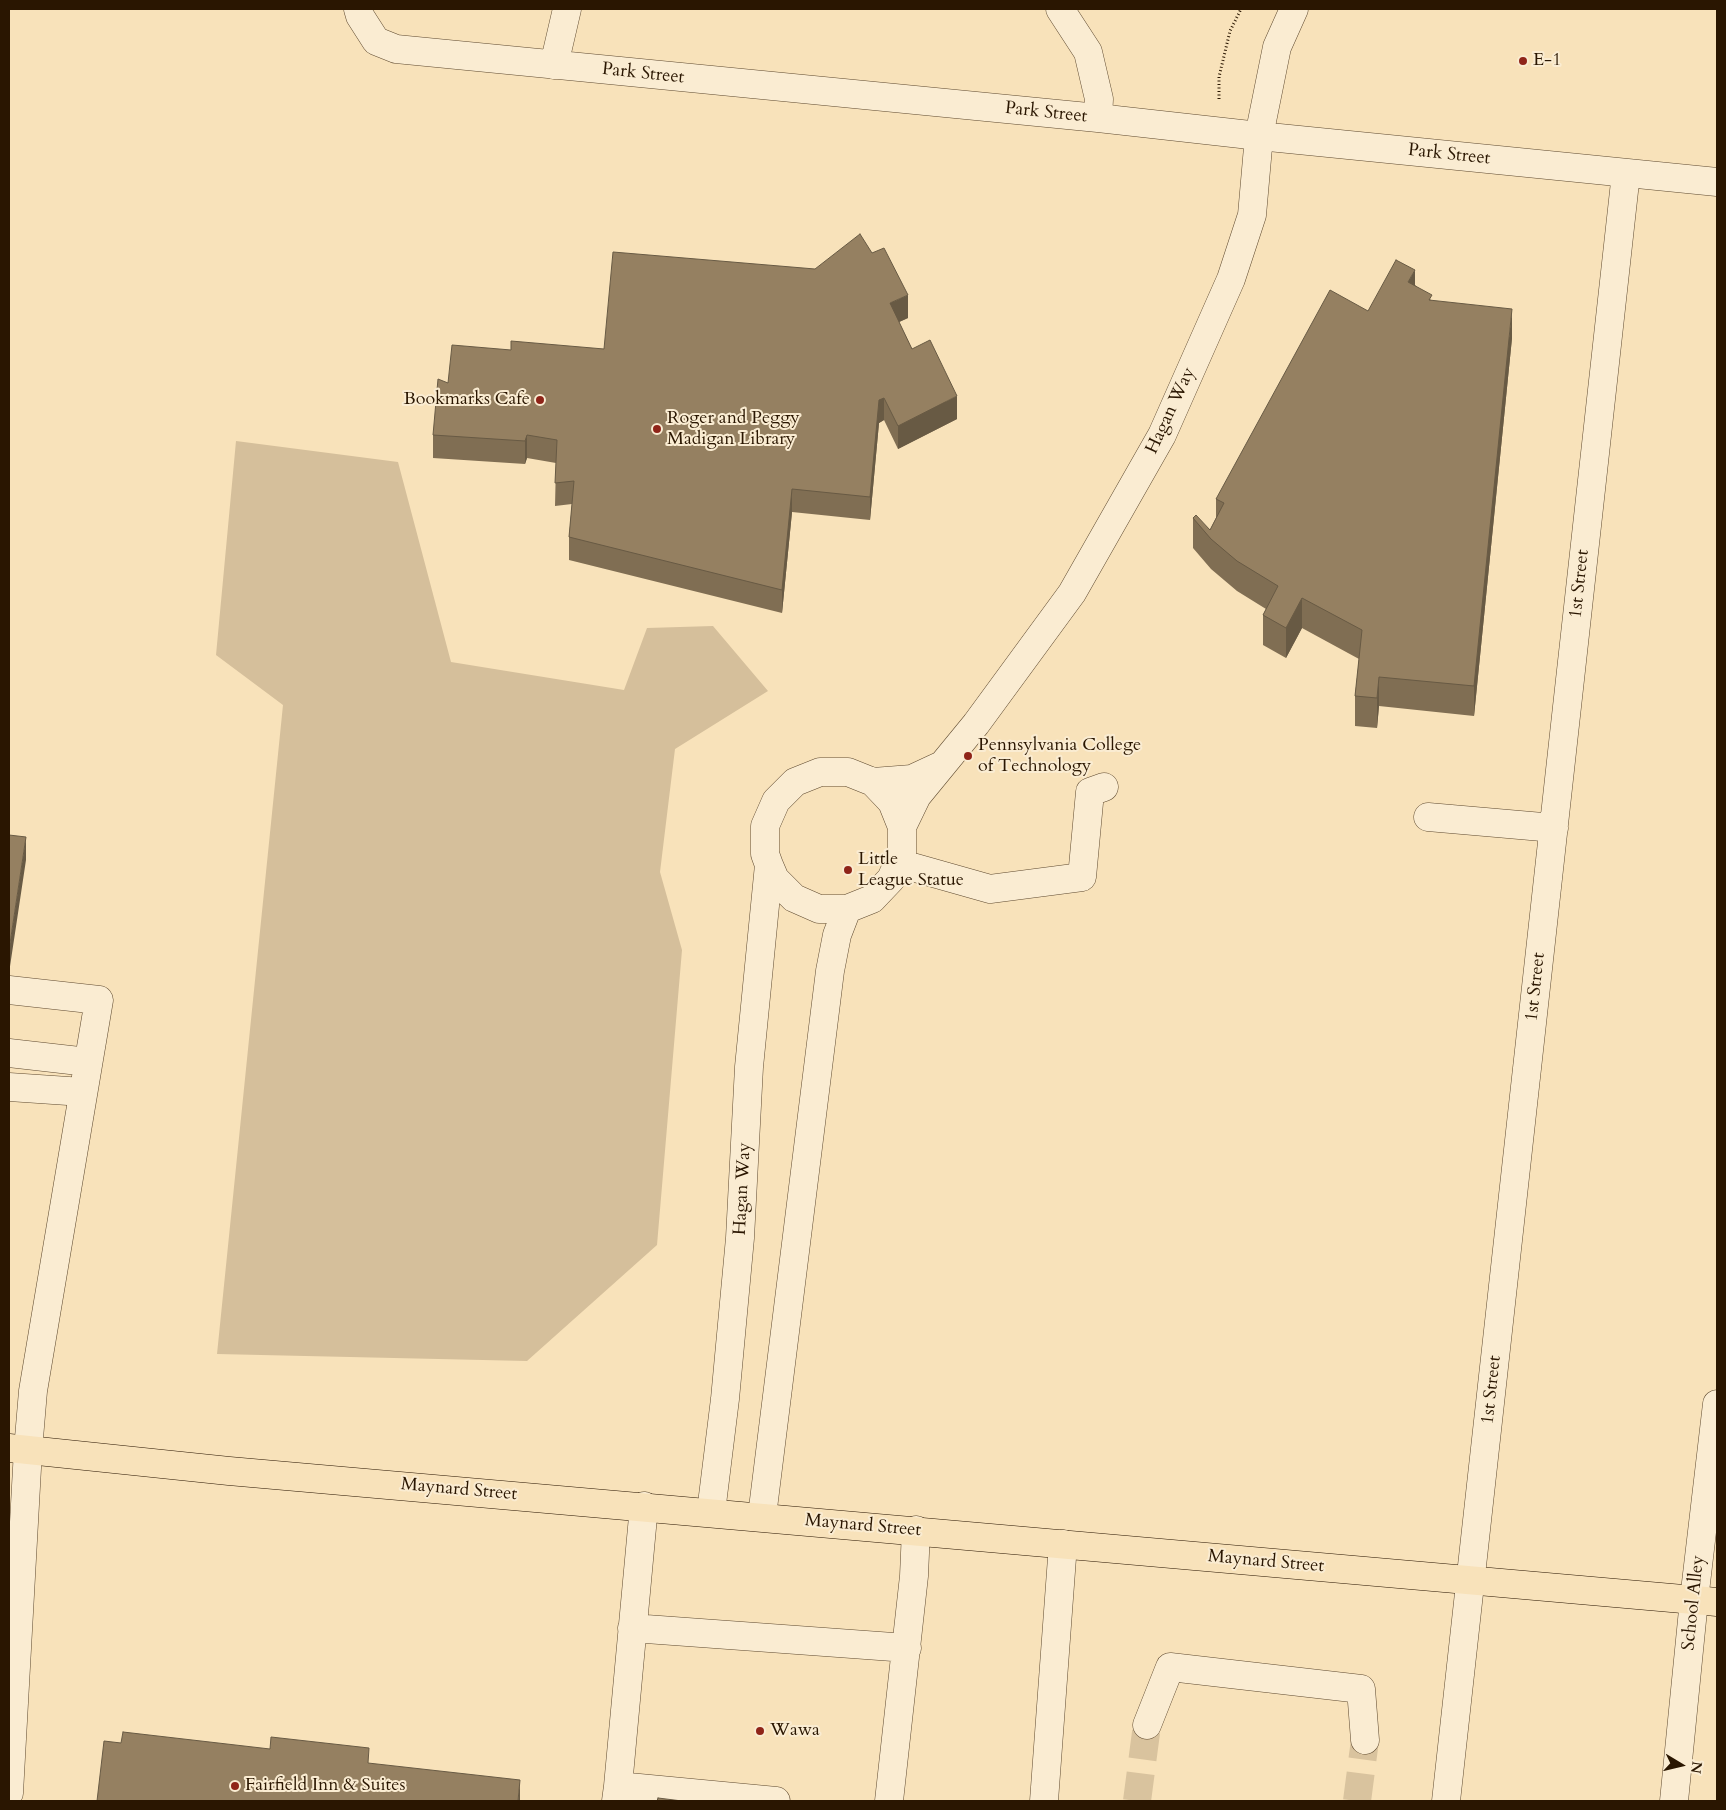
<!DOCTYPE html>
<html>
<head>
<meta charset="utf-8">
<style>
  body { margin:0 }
  #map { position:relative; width:1726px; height:1810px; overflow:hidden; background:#f8e2ba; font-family:Cardo,serif }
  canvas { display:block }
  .frame { position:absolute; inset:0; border:10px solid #2a1601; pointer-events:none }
  .north { position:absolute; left:1656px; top:1740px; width:50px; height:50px; -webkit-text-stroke:4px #faecd2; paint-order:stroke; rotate:99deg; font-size:14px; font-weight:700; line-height:20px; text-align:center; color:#2a1601 }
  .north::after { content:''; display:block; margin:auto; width:18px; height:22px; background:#2a1601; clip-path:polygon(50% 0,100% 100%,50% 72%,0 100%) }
</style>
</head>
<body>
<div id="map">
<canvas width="1726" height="1810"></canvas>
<div class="frame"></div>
<div class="north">N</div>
</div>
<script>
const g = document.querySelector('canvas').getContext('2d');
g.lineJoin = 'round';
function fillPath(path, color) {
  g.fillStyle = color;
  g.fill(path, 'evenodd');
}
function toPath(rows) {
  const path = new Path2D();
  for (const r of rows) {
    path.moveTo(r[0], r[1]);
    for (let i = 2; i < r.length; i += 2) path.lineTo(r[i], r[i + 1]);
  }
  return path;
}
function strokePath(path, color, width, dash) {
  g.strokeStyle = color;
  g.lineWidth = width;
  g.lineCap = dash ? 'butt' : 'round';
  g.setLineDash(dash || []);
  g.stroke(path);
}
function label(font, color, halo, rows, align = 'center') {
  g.font = font + ' Cardo,serif';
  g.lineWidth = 4;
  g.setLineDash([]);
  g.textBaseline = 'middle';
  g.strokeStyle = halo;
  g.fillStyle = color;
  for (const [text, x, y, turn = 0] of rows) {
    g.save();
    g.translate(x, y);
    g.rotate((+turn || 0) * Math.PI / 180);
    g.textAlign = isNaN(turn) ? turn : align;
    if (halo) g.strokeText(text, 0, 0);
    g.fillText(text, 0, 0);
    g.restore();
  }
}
fillPath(toPath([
  [236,441,398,462,451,662,624,690,647,628,713,626,768,691,675,749,660,872,682,950,657,1245,527,1361,217,1354,283,705,216,655]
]), '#d5bf9b');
strokePath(toPath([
  [1137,1801,1147,1725],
  [1357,1801,1365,1740]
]), '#d9c39e', 28, [28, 14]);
const minor = toPath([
  [358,9,360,16,376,41,396,49,1098,118,1259,136,1717,182],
  [1060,9,1088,52,1099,99,1098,118],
  [554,65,567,9],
  [873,782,892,802,902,827,902,854,891,879,872,899,847,909,819,909,794,898,775,879,769,865,765,854,765,826,776,801,795,782,820,772,848,772,873,782,912,779,940,766],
  [1428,817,1554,828],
  [902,827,917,796,976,724,1072,593,1162,435,1231,279,1252,215,1259,136,1277,47,1294,9],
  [898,863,990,889,1082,877,1090,792,1104,787],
  [9,990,99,1000,33,1391,28,1450,9,1793],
  [9,1053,88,1062],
  [9,1087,83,1092],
  [711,1512,725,1399,740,1238,749,1067,769,865],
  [762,1516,830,971,837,935,847,909],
  [632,1628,907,1648],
  [1147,1725,1170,1667,1361,1689,1365,1740],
  [618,1786,644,1506],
  [616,1801,618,1786,776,1801],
  [889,1801,914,1576,916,1530],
  [1044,1801,1063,1544],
  [1446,1801,1626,173],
  [1674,1801,1694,1600,1717,1404]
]);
const major = toPath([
  [9,1448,229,1471,1717,1602]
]);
strokePath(minor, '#5e492f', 29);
strokePath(major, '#2a1601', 29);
strokePath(toPath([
  [1219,99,1219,77,1230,31,1241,9]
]), '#2a1601', 3, [1, 2.5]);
strokePath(minor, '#faecd2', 28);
strokePath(major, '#f8e2ba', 28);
fillPath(toPath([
  [1415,285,1432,301,1512,338,1474,716,1379,706,1377,728,1355,726,1355,696,1359,659,1302,628,1286,658,1263,645,1263,615,1266,609,1237,591,1211,569,1193,548,1193,518,1210,530,1216,518,1216,499,1368,311],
  [908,318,899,322,912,349,957,419,898,449,884,420,879,423,870,520,792,512,782,613,569,560,569,537,572,504,555,506,556,463,527,458,525,464,433,458,433,435,448,383,511,350,604,349]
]), '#806e53');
fillPath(toPath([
  [1415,270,1415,300,1408,282],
  [908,295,908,318,890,326,890,303],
  [1512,309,1512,338,1474,716,1474,686],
  [957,396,957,419,898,449,898,426],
  [884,398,884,420,879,423,870,520,870,497,879,400],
  [527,435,527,458,525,464,525,441],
  [792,489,792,512,782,613,782,590],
  [1302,598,1302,628,1286,658,1286,628],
  [1379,677,1379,706,1377,728,1377,698],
  [26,837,26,860,9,973,9,950],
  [520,1780,520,1801,518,1801]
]), '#685a44');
const building = toPath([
  [860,234,872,253,884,248,908,295,890,303,912,349,930,340,957,396,898,426,884,398,879,400,870,497,792,489,782,590,569,537,574,481,555,483,557,440,527,435,525,441,433,435,438,379,448,383,452,345,511,350,511,341,604,349,613,252,815,269,860,234],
  [1396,260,1415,270,1408,282,1432,295,1429,300,1512,309,1474,686,1379,677,1377,698,1355,696,1362,630,1302,598,1286,628,1263,615,1278,586,1237,561,1211,539,1193,518,1196,515,1210,530,1224,503,1216,499,1330,290,1368,311,1396,260],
  [9,835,26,837,9,950,9,835],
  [123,1732,270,1749,271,1737,369,1748,368,1763,520,1780,518,1801,97,1801,104,1741,121,1743,123,1732],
  [658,1798,682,1801,657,1801,658,1798]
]);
fillPath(building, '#958061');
strokePath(building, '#685a44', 1);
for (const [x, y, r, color] of [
  [1523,61,5,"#8f2418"],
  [540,400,5,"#8f2418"],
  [657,429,5,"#8f2418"],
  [968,756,5,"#8f2418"],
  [848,870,5,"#8f2418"],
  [760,1731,5,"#8f2418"],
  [235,1786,5,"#8f2418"]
]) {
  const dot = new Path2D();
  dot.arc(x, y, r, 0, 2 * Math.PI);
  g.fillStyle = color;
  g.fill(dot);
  strokePath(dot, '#faecd2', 2);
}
label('18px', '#2a1601', '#faecd2', [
  ["E-1",1533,61],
  ["Bookmarks Cafe",530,400,"right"],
  ["Roger and Peggy",667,419],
  ["Madigan Library",667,440],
  ["Pennsylvania College",978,746],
  ["of Technology",978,767],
  ["Little",858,860],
  ["League Statue",858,881],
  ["Wawa",770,1731],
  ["Fairfield Inn & Suites",245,1786]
], 'left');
label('18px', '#2a1601', '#faecd2', [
  ["Park Street",643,74,6],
  ["Park Street",1046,113,6],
  ["Park Street",1449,155,6],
  ["Hagan Way",1171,411,-65],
  ["1st Street",1580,584,-84],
  ["1st Street",1536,987,-84],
  ["Hagan Way",743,1189,-87],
  ["1st Street",1492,1390,-84],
  ["Maynard Street",459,1490,5],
  ["Maynard Street",863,1526,5],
  ["Maynard Street",1266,1562,5],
  ["School Alley",1694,1603,-84]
]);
</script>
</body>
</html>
